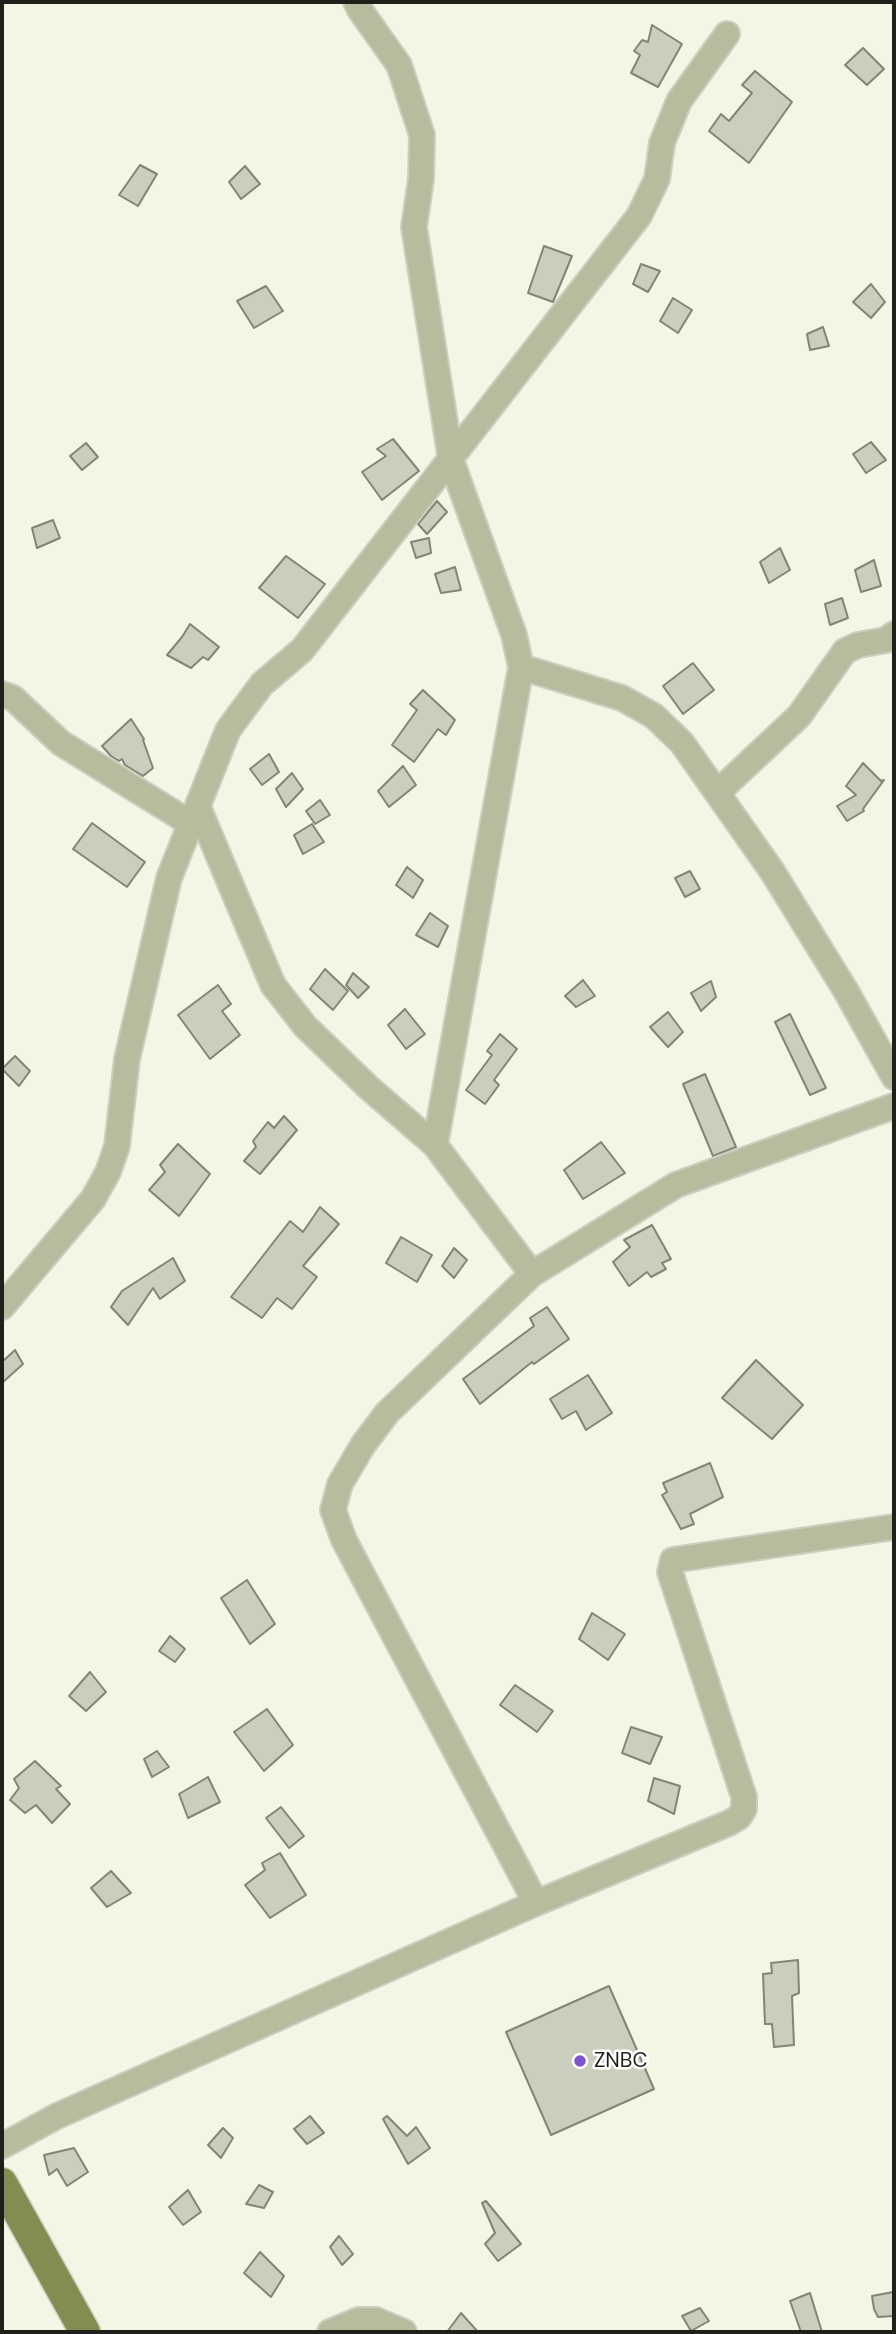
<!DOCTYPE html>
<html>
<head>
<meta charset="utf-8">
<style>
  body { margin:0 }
  #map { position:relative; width:896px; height:2334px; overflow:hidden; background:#f2f6e4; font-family:"DM Sans",sans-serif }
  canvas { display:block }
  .frame { position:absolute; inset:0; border:4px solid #1e2019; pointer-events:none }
</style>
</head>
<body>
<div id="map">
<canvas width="896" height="2334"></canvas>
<div class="frame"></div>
</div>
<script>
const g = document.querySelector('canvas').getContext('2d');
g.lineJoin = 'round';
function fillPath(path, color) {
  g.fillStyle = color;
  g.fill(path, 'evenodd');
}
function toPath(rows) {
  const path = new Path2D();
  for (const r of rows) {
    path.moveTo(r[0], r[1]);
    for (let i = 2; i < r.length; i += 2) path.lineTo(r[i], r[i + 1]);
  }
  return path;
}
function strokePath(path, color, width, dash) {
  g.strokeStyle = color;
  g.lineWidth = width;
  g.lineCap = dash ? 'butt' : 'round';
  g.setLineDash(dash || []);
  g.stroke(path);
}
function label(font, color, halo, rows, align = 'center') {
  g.font = font + ' "DM Sans",sans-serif';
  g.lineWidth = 5;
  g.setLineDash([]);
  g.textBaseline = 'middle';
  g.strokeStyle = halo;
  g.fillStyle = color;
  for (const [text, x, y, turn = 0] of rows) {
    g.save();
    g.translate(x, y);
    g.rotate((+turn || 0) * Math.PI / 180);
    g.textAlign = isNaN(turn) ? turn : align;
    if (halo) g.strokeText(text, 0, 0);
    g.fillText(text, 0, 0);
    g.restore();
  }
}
const building = toPath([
  [652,25,682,44,658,87,631,73,640,55,634,51,642,40,648,42,652,25],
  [863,48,884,69,867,85,845,65,863,48],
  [755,71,792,102,749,163,709,131,721,114,729,121,752,93,742,85,755,71],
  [140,165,157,174,138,206,119,195,140,165],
  [245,166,260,184,241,199,229,182,245,166],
  [544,246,572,256,553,302,528,293,544,246],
  [641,264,660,271,648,292,633,284,641,264],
  [871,284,885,302,871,318,853,302,871,284],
  [266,286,283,311,254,328,237,301,266,286],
  [673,298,692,310,678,333,660,321,673,298],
  [823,327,829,346,810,350,807,334,823,327],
  [393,439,419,471,382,500,362,472,386,456,377,449,393,439],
  [871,442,886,460,866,473,853,454,871,442],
  [86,443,98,457,82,470,70,456,86,443],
  [437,501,447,512,427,534,418,524,437,501],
  [53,520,60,538,37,548,32,528,53,520],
  [429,538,431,553,416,558,411,542,429,538],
  [780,548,790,570,769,583,760,562,780,548],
  [286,556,325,584,298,618,259,588,286,556],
  [874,560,881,586,861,592,855,570,874,560],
  [455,567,461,590,441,593,435,574,455,567],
  [842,598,848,618,830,625,825,604,842,598],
  [190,624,219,647,208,660,203,657,191,668,167,655,182,637,190,624],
  [693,663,714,690,683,714,663,686,693,663],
  [423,690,455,720,446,735,438,729,414,762,392,745,417,710,410,704,423,690],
  [131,719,144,739,143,740,153,768,143,776,125,765,122,759,119,761,111,756,102,746,131,719],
  [269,754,279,772,262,785,250,769,269,754],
  [863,763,881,781,884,780,863,809,864,811,847,821,837,806,856,795,846,786,863,763],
  [403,766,416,785,389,807,378,791,403,766],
  [292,773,303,789,286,807,276,789,292,773],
  [320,800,330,815,315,824,306,811,320,800],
  [92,823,145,862,127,887,73,849,92,823],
  [312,824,324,842,303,854,294,835,312,824],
  [407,867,423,880,413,898,396,885,407,867],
  [690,871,700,889,685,897,675,878,690,871],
  [430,913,448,926,438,947,416,935,430,913],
  [325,969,348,991,333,1010,310,989,325,969],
  [353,973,369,987,358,998,346,985,353,973],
  [583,980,595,996,576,1007,565,996,583,980],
  [711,981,716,997,701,1011,691,993,711,981],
  [218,985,231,1004,222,1011,240,1035,210,1059,178,1015,218,985],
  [405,1009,425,1034,406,1049,388,1025,405,1009],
  [668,1012,683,1032,668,1047,650,1027,668,1012],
  [790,1014,826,1088,810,1095,775,1022,790,1014],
  [500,1034,517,1049,494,1080,499,1085,485,1104,466,1090,492,1055,487,1051,500,1034],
  [15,1056,30,1071,19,1086,2,1069,15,1056],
  [705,1074,736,1147,713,1156,683,1084,705,1074],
  [284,1116,297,1130,260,1174,244,1161,256,1147,253,1141,268,1122,274,1128,284,1116],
  [601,1142,625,1173,583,1199,564,1170,601,1142],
  [178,1144,210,1174,179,1216,149,1190,165,1172,160,1165,178,1144],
  [320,1207,339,1224,303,1266,317,1277,292,1309,277,1298,262,1318,231,1297,290,1221,303,1232,320,1207],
  [652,1225,671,1259,662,1263,666,1269,651,1277,647,1272,629,1286,613,1262,630,1247,624,1240,652,1225],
  [401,1237,432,1255,417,1282,386,1263,401,1237],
  [454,1248,467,1260,454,1278,442,1266,454,1248],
  [173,1258,185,1281,160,1299,153,1288,128,1325,111,1307,122,1291,173,1258],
  [547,1307,569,1339,534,1364,532,1362,480,1404,463,1379,534,1326,530,1318,547,1307],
  [15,1350,23,1364,2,1383,2,1362,15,1350],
  [756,1360,803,1405,772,1439,722,1398,756,1360],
  [588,1375,612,1413,586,1430,576,1411,562,1419,550,1399,588,1375],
  [710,1463,723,1497,690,1514,694,1524,681,1529,662,1495,667,1492,663,1483,710,1463],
  [247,1580,275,1624,250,1644,221,1598,247,1580],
  [592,1613,625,1634,608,1660,579,1639,592,1613],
  [170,1636,185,1649,175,1662,159,1651,170,1636],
  [90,1672,106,1692,86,1711,69,1696,90,1672],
  [515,1685,553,1711,537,1732,500,1705,515,1685],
  [267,1709,293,1745,264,1771,234,1732,267,1709],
  [631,1727,662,1737,650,1764,622,1753,631,1727],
  [157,1751,169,1767,152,1777,144,1759,157,1751],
  [35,1761,61,1786,56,1789,70,1804,52,1823,36,1805,25,1813,10,1800,19,1788,14,1779,35,1761],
  [208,1777,220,1802,188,1818,179,1794,208,1777],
  [654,1778,680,1786,674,1814,648,1801,654,1778],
  [281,1807,304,1836,289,1848,266,1818,281,1807],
  [280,1853,306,1895,270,1918,245,1885,265,1870,262,1863,280,1853],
  [111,1871,131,1893,107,1907,91,1888,111,1871],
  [798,1960,799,1993,792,1996,794,2045,774,2047,772,2024,765,2024,763,1974,772,1973,771,1963,798,1960],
  [609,1986,654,2089,551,2135,506,2032,609,1986],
  [310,2116,324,2133,307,2144,294,2129,310,2116],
  [387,2116,407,2136,416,2127,430,2148,408,2164,383,2119,387,2116],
  [223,2128,233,2138,221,2158,208,2145,223,2128],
  [74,2148,88,2172,67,2186,57,2169,49,2175,44,2155,74,2148],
  [259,2185,273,2192,264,2208,246,2204,259,2185],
  [188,2190,201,2212,183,2225,169,2207,188,2190],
  [486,2201,521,2244,498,2261,485,2244,495,2233,482,2203,486,2201],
  [339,2236,353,2254,342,2265,330,2247,339,2236],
  [260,2252,284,2276,271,2297,244,2273,260,2252],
  [893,2292,894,2316,878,2317,874,2309,872,2296,893,2292],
  [810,2293,822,2332,801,2332,790,2301,810,2293],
  [700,2308,709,2321,691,2331,682,2316,700,2308],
  [461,2313,478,2332,447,2332,461,2313]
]);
fillPath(building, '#cbcebc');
strokePath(building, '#828575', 2);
const minor = toPath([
  [356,2,360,10,399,65,422,135,421,179,414,227,451,460,514,635,521,667,435,1145],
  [521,667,622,698,654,716,682,743,772,871,846,991,894,1077],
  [2,694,13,698,61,743,190,823],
  [718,792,799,716,845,651,858,645,886,640,894,634],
  [198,807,273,985,305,1026,368,1087,435,1145,532,1274],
  [2,1307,93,1199,108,1172,117,1146,127,1059,169,878,228,730,262,684,302,650,639,216,657,179,662,143,679,101,727,34],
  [536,1903,344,1540,333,1510,340,1484,363,1445,387,1413,532,1274,676,1185,894,1106],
  [2,2146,57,2116,536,1903,729,1823,739,1817,744,1809,744,1797,670,1572,673,1560,894,1527],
  [330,2332,359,2320,376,2320,404,2332]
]);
const major = toPath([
  [2,2183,85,2332]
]);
strokePath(minor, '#cccfbf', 28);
strokePath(major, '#cccfbf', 33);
strokePath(minor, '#b6bc9d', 24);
strokePath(major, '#838d52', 30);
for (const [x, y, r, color] of [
  [580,2061,7,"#8054cd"]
]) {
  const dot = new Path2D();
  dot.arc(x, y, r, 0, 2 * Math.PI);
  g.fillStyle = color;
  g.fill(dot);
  strokePath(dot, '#fff', 2.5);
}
label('21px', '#1e2019', '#fff', [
  ["ZNBC",594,2061]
], 'left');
</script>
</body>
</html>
